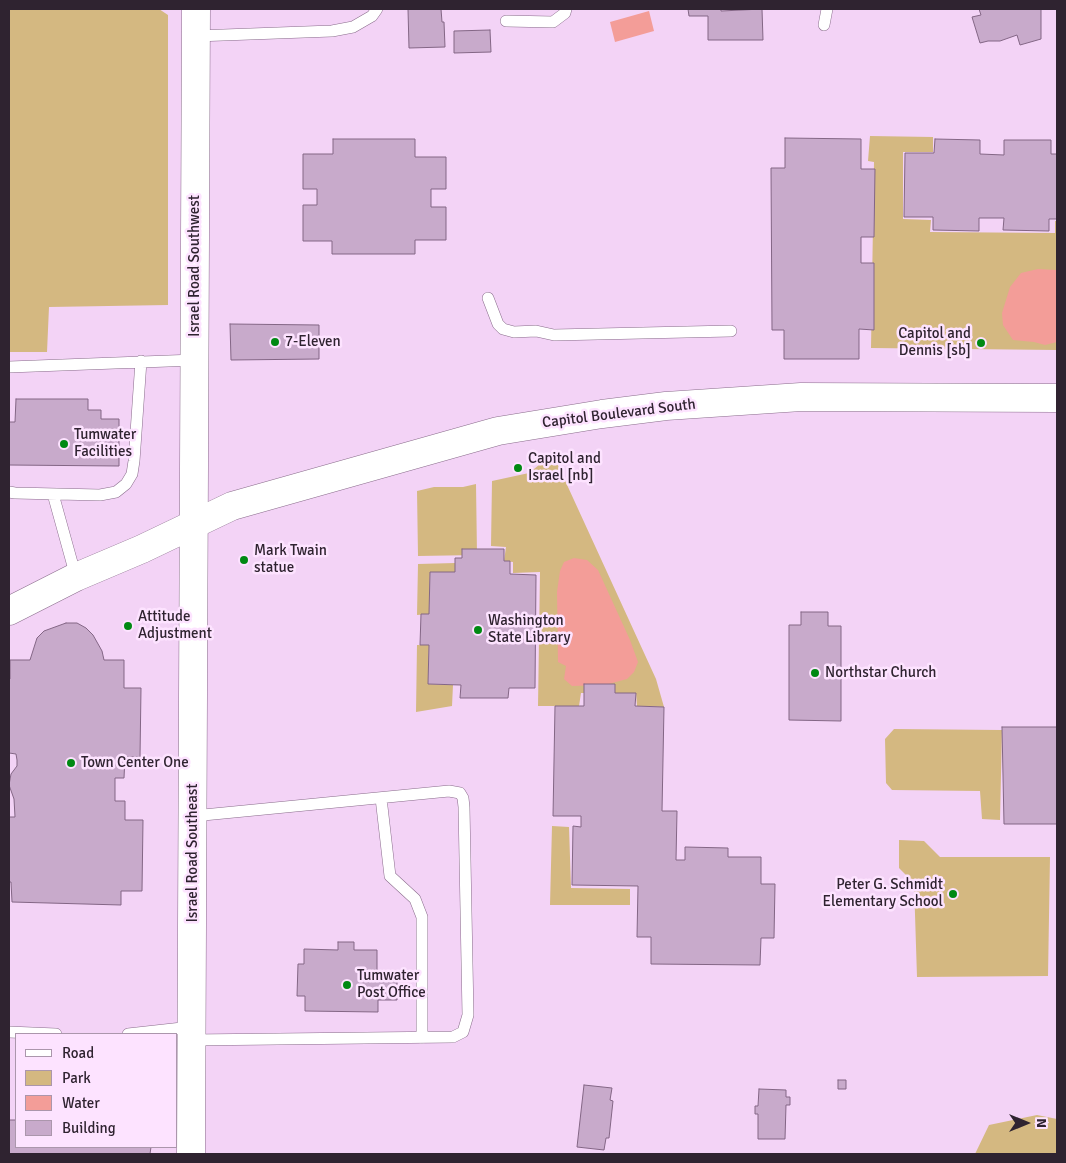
<!DOCTYPE html>
<html>
<head>
<meta charset="utf-8">
<style>
  body { margin:0 }
  #map { position:relative; width:1066px; height:1163px; overflow:hidden; background:#f3d3f6; font-family:Signika,sans-serif }
  canvas { display:block }
  .frame { position:absolute; inset:0; border:10px solid #2f2330; pointer-events:none }
  .legend { position:absolute; left:15px; top:1033px; width:162px; height:115px; box-sizing:border-box; background:#fde3ff; border:1px solid #ab96ac; margin:0; padding:6px 9px; list-style:none; font-size:15px; color:#2f2330 }
  .legend li { display:flex; align-items:center; gap:10px; height:25px }
  .legend b { width:25px; border:1px solid #ab96ac }
  .north { position:absolute; left:1001px; top:1098px; width:50px; height:50px; -webkit-text-stroke:4px #fde3ff; paint-order:stroke; rotate:90deg; font-size:14px; font-weight:700; line-height:20px; text-align:center; color:#2f2330 }
  .north::after { content:''; display:block; margin:auto; width:18px; height:22px; background:#2f2330; clip-path:polygon(50% 0,100% 100%,50% 72%,0 100%) }
</style>
</head>
<body>
<div id="map">
<canvas width="1066" height="1163"></canvas>
<div class="frame"></div>
<ul class="legend">
<li><b style="height:6px;background:#fff"></b>Road</li>
<li><b style="height:14px;background:#d4b881"></b>Park</li>
<li><b style="height:14px;background:#f39d98"></b>Water</li>
<li><b style="height:14px;background:#c8aacb"></b>Building</li>
</ul>
<div class="north">N</div>
</div>
<script>
const g = document.querySelector('canvas').getContext('2d');
g.lineJoin = 'round';
function fillPath(path, color) {
  g.fillStyle = color;
  g.fill(path, 'evenodd');
}
function toPath(rows) {
  const path = new Path2D();
  for (const r of rows) {
    path.moveTo(r[0], r[1]);
    for (let i = 2; i < r.length; i += 2) path.lineTo(r[i], r[i + 1]);
  }
  return path;
}
function strokePath(path, color, width, dash) {
  g.strokeStyle = color;
  g.lineWidth = width;
  g.lineCap = dash ? 'butt' : 'round';
  g.setLineDash(dash || []);
  g.stroke(path);
}
function label(font, color, halo, rows, align = 'center') {
  g.font = font + ' Signika,sans-serif';
  g.lineWidth = 5;
  g.setLineDash([]);
  g.textBaseline = 'middle';
  g.strokeStyle = halo;
  g.fillStyle = color;
  for (const [text, x, y, turn = 0] of rows) {
    g.save();
    g.translate(x, y);
    g.rotate((+turn || 0) * Math.PI / 180);
    g.textAlign = isNaN(turn) ? turn : align;
    if (halo) g.strokeText(text, 0, 0);
    g.fillText(text, 0, 0);
    g.restore();
  }
}
fillPath(toPath([
  [9,9,159,9,168,15,168,305,49,307,47,352,9,352],
  [870,136,933,137,933,152,903,152,903,219,931,220,930,232,1055,233,1055,221,1057,221,1057,350,871,348,874,162,868,161],
  [557,463,656,679,664,707,637,706,636,693,581,693,579,706,538,706,540,572,513,573,513,562,504,561,506,547,491,546,492,481,529,473,539,465],
  [476,484,477,555,418,556,417,491,434,487,463,487],
  [455,563,455,572,430,572,429,614,417,615,418,564],
  [417,645,429,645,428,684,453,685,452,706,416,712],
  [894,729,1002,730,1000,820,982,819,980,791,892,790,886,783,885,739],
  [552,826,569,827,571,888,630,889,630,905,550,905],
  [899,840,924,841,940,857,1050,857,1048,976,917,977,914,883,899,868],
  [1037,1115,1057,1119,1057,1154,975,1154,989,1125]
]), '#d4b881');
fillPath(toPath([
  [649,11,654,31,615,42,610,22],
  [1038,269,1057,270,1057,342,1045,345,1034,342,1013,340,1003,325,1002,313,1010,287,1021,273],
  [574,558,587,560,598,570,630,640,638,662,634,672,627,679,605,685,572,686,564,679,566,666,558,662,557,592,560,571,564,562]
]), '#f39d98');
const building = toPath([
  [408,9,441,9,442,22,444,22,445,47,409,48,408,9],
  [688,9,721,9,721,11,762,9,763,40,708,40,708,16,689,16,688,9],
  [979,9,1041,9,1041,39,1020,45,1017,35,1000,41,988,41,980,43,972,17,981,15,979,9],
  [490,30,491,52,454,53,454,31,490,30],
  [785,138,861,139,861,169,875,169,874,237,861,237,861,263,874,263,874,330,859,329,859,359,784,359,784,330,772,330,771,168,785,168,785,138],
  [333,139,415,139,415,157,446,157,446,189,431,189,431,207,446,207,446,240,415,240,415,254,332,254,332,241,303,241,303,205,317,205,317,189,303,189,303,154,333,154,333,139],
  [935,139,980,140,980,154,1004,155,1004,140,1051,140,1051,154,1057,154,1057,219,1049,219,1049,231,1003,230,1004,218,979,218,979,231,933,230,933,217,904,217,905,153,934,153,935,139],
  [230,324,319,325,319,359,231,360,230,324],
  [16,399,88,399,88,410,101,410,101,419,119,419,119,466,9,465,9,422,15,422,16,399],
  [462,549,504,549,504,561,510,561,510,574,536,575,535,688,509,688,508,698,460,698,461,685,428,684,429,645,420,645,421,614,429,614,430,572,455,572,455,558,462,558,462,549],
  [801,612,828,612,828,626,841,626,841,721,789,720,789,625,801,625,801,612],
  [66,623,77,623,86,628,93,635,102,651,104,660,124,660,124,688,141,688,140,757,125,757,124,778,115,778,115,801,125,801,125,820,143,820,142,891,121,891,121,905,12,902,11,882,9,882,9,817,15,817,14,799,9,785,11,774,17,766,17,760,16,754,9,753,9,679,10,679,10,660,30,660,37,638,44,631,66,623],
  [584,684,615,684,615,693,636,693,635,706,664,707,662,811,677,811,676,860,685,860,685,847,728,848,728,857,761,857,761,884,775,884,774,938,761,938,760,965,651,964,651,937,637,937,638,886,572,885,573,826,581,827,581,816,553,816,555,706,584,706,584,684],
  [1002,727,1057,727,1057,824,1004,824,1002,727],
  [338,942,354,942,354,950,377,950,377,974,397,974,397,1000,378,1000,378,1012,305,1011,305,996,297,996,298,964,304,964,304,949,338,950,338,942],
  [838,1080,846,1080,846,1089,838,1089,838,1080],
  [584,1085,612,1088,610,1100,613,1101,609,1138,606,1138,604,1150,577,1147,584,1085],
  [759,1089,786,1090,786,1097,790,1097,790,1105,786,1105,785,1139,758,1139,758,1114,755,1114,755,1106,758,1106,759,1089],
  [9,1120,16,1120,16,1147,151,1147,150,1154,9,1154,9,1120]
]);
fillPath(building, '#c8aacb');
strokePath(building, '#836685', 1);
const service = toPath([
  [506,21,553,22,565,13,566,9],
  [824,25,827,9],
  [196,36,332,31,353,27,372,16,377,9],
  [488,298,498,324,503,329,514,332,536,331,554,335,731,331],
  [9,367,195,360],
  [9,492,15,493,100,495,116,492,126,484,132,474,134,461,141,361],
  [53,494,76,577],
  [381,798,390,876,415,899,422,917,422,1038],
  [9,1032,56,1034],
  [128,1034,191,1027],
  [191,1040,453,1037,463,1032,468,1015,464,807,463,798,460,793,449,791,193,816]
]);
const tertiary = toPath([
  [191,1154,196,9]
]);
const secondary = toPath([
  [9,611,76,577,142,549,232,506,498,431,602,414,666,406,801,397,1057,398]
]);
strokePath(service, '#896c8b', 12);
strokePath(tertiary, '#896c8b', 29);
strokePath(secondary, '#896c8b', 29);
strokePath(service, '#fff', 11);
strokePath(tertiary, '#fff', 28);
strokePath(secondary, '#fff', 28);
for (const [x, y, r, color] of [
  [275,342,5,"#008913"],
  [981,343,5,"#008913"],
  [64,444,5,"#008913"],
  [518,468,5,"#008913"],
  [244,560,5,"#008913"],
  [128,626,5,"#008913"],
  [478,630,5,"#008913"],
  [815,673,5,"#008913"],
  [71,763,5,"#008913"],
  [953,894,5,"#008913"],
  [347,985,5,"#008913"]
]) {
  const dot = new Path2D();
  dot.arc(x, y, r, 0, 2 * Math.PI);
  g.fillStyle = color;
  g.fill(dot);
  strokePath(dot, '#fde3ff', 2);
}
label('15px', '#2f2330', '#fde3ff', [
  ["Israel Road Southwest",195,266,-90],
  ["Capitol Boulevard South",619,414,-7],
  ["Israel Road Southeast",193,853,-90]
]);
label('15px', '#2f2330', '#fde3ff', [
  ["Capitol and",971,334,"right"],
  ["Dennis [sb]",971,351,"right"],
  ["7-Eleven",285,342],
  ["Tumwater",74,435],
  ["Facilities",74,452],
  ["Capitol and",528,459],
  ["Israel [nb]",528,476],
  ["Mark Twain",254,551],
  ["statue",254,568],
  ["Attitude",138,617],
  ["Adjustment",138,634],
  ["Washington",488,621],
  ["State Library",488,638],
  ["Northstar Church",825,673],
  ["Town Center One",81,763],
  ["Peter G. Schmidt",943,885,"right"],
  ["Elementary School",943,902,"right"],
  ["Tumwater",357,976],
  ["Post Office",357,993]
], 'left');
</script>
</body>
</html>
